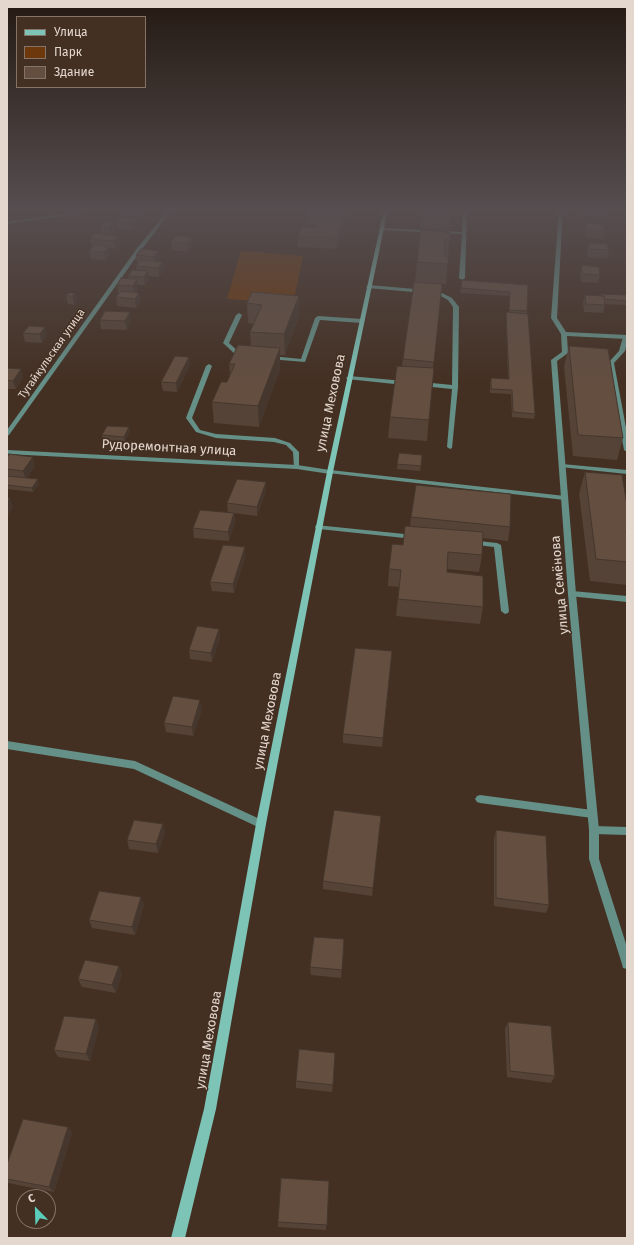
<!DOCTYPE html>
<html>
<head>
<meta charset="utf-8">
<style>
  body { margin:0 }
  #map { position:relative; width:634px; height:1245px; overflow:hidden; background:#443023; font-family:"Fira Sans",sans-serif }
  canvas { display:block }
  .frame { position:absolute; inset:0; border:8px solid #e3d7ce; pointer-events:none }
  .legend { position:absolute; left:16px; top:16px; width:130px; height:72px; box-sizing:border-box; background:#443023; border:1px solid #847367; margin:0; padding:5px 7px; list-style:none; font-size:12px; color:#e3d7ce }
  .legend li { display:flex; align-items:center; gap:8px; height:20px }
  .legend b { width:20px; border:1px solid #847367 }
  .north { position:absolute; left:16px; top:1189px; width:40px; height:40px; box-sizing:border-box; background:#443023; border:1px solid #847367; border-radius:50%; rotate:337deg; font-size:11px; font-weight:700; line-height:16px; text-align:center; color:#e3d7ce }
  .north::after { content:''; display:block; margin:auto; width:14px; height:18px; background:#5bcebb; clip-path:polygon(50% 0,100% 100%,50% 72%,0 100%) }
</style>
</head>
<body>
<div id="map">
<canvas width="634" height="1245"></canvas>
<div class="frame"></div>
<ul class="legend">
<li><b style="height:5px;background:#7dc3b6"></b>Улица</li>
<li><b style="height:11px;background:#6d390c"></b>Парк</li>
<li><b style="height:11px;background:#634e40"></b>Здание</li>
</ul>
<div class="north">С</div>
</div>
<script>
const g = document.querySelector('canvas').getContext('2d');
g.lineJoin = 'round';
function fillPath(path, color) {
  g.fillStyle = color;
  g.fill(path, 'evenodd');
}
function toPath(rows) {
  const path = new Path2D();
  for (const r of rows) {
    path.moveTo(r[0], r[1]);
    for (let i = 2; i < r.length; i += 2) path.lineTo(r[i], r[i + 1]);
  }
  return path;
}
function strokePath(path, color, width, dash) {
  g.strokeStyle = color;
  g.lineWidth = width;
  g.lineCap = dash ? 'butt' : 'round';
  g.setLineDash(dash || []);
  g.stroke(path);
}
function label(font, color, halo, rows, align = 'center') {
  g.font = font + ' "Fira Sans",sans-serif';
  g.lineWidth = 3;
  g.setLineDash([]);
  g.textBaseline = 'middle';
  g.strokeStyle = halo;
  g.fillStyle = color;
  for (const [text, x, y, turn = 0] of rows) {
    g.save();
    g.translate(x, y);
    g.rotate((+turn || 0) * Math.PI / 180);
    g.textAlign = isNaN(turn) ? turn : align;
    if (halo) g.strokeText(text, 0, 0);
    g.fillText(text, 0, 0);
    g.restore();
  }
}
fillPath(toPath([
  [241,251,303,256,293,304,227,299]
]), '#6d390c');
fillPath(toPath([
  [84,209,90,209,78,214,7,224,7,222,77,212,84,209],
  [465,211,467,212,465,278,462,280,459,278,462,234,382,230,380,229,382,228,462,232,463,212,465,211],
  [369,285,438,291,452,298,459,307,458,387,452,448,450,449,447,447,452,389,422,386,419,384,422,382,452,385,453,307,448,300,437,294,367,288,366,287,369,285],
  [239,313,242,315,229,343,240,353,245,354,245,356,243,357,236,355,223,343,236,315,239,313],
  [318,316,362,319,365,321,362,323,320,320,305,362,269,359,268,358,271,356,301,359,315,318,318,316],
  [626,335,627,343,625,351,614,363,627,433,627,452,624,450,608,363,619,351,623,337,626,335],
  [209,364,212,366,192,418,200,430,216,434,275,438,290,443,299,452,299,468,295,468,294,467,293,452,286,445,274,442,216,438,196,432,186,418,206,366,209,364],
  [349,376,404,381,407,383,404,385,347,379,346,378,349,376],
  [562,464,627,470,627,474,560,467,559,466,562,464],
  [330,470,565,496,568,498,565,500,328,473,327,472,330,470],
  [316,525,414,535,418,537,414,539,319,529,316,529,315,527,316,525],
  [469,540,497,543,501,545,509,611,508,613,505,614,501,611,494,547,469,544,468,542,469,540],
  [572,591,627,596,627,602,569,596,568,594,569,592,572,591],
  [480,795,592,810,595,811,597,814,595,817,592,818,480,803,477,802,475,799,477,796,480,795],
  [594,826,627,827,627,835,594,834,591,833,589,830,591,827,594,826]
]), '#659087');
fillPath(toPath([
  [169,209,173,209,142,249,9,435,7,436,7,430,138,247,169,209],
  [559,209,563,209,557,318,566,332,627,335,627,339,567,336,568,353,557,361,576,594,599,830,599,859,627,947,627,969,623,968,622,964,589,859,589,830,568,594,551,360,562,352,561,334,551,318,559,209],
  [7,450,297,465,330,470,333,472,330,474,297,469,7,454,7,450],
  [7,741,135,761,264,821,266,824,264,827,261,828,258,827,134,769,7,749,7,741]
]), '#659087');
fillPath(toPath([
  [384,209,388,209,333,472,266,824,216,1109,185,1238,171,1238,204,1109,256,824,327,472,384,209]
]), '#7dc3b6');
fillPath(toPath([
  [123,209,147,209,145,212,139,212,140,217,137,221,138,225,134,230,118,229,117,222,121,217,120,213],
  [309,209,347,209,346,219,337,249,298,247,298,236,316,228,316,226,307,225,307,214],
  [422,209,451,209,449,230,420,228],
  [581,209,605,209,603,215,582,214],
  [113,222,114,230,110,235,120,244,115,249,109,248,110,255,106,260,91,259,89,251,93,247,92,247,90,239,101,234,100,226],
  [586,223,605,231,603,239,586,238,585,230],
  [450,232,446,284,415,282,417,262],
  [192,238,193,246,188,252,172,250,171,242],
  [589,243,609,250,607,258,588,257,587,251],
  [141,249,160,259,158,261,163,262,164,270,159,277,148,276,149,279,145,285,138,285,138,287,136,292,141,301,136,308,117,306,116,297,119,293,118,293,117,285,128,279,128,276,136,270,136,266,138,263,137,263,136,255],
  [582,265,600,275,598,283,581,282,580,273],
  [462,280,528,285,527,314,535,414,534,419,512,417,511,394,490,393,490,383,491,378,508,379,506,317,506,312,509,312,509,296,460,293],
  [442,284,433,368,427,441,388,438,390,417,402,366,403,359],
  [252,292,299,316,285,355,280,355,280,369,259,427,214,423,212,402,227,382,230,374,229,364,251,346,250,332,254,324,248,323,247,303],
  [75,293,77,301,74,305,68,304,66,296],
  [601,294,627,298,627,305,605,304,603,313,584,312,583,303,585,295,600,296],
  [100,320,131,321,127,330,101,329],
  [45,327,47,336,42,343,25,342,23,333],
  [569,346,623,438,617,460,573,456,564,367],
  [190,365,177,392,163,391,161,382],
  [7,368,23,378,16,389,7,389],
  [130,431,125,441,103,440,102,435],
  [399,453,422,455,420,471,397,469],
  [7,458,35,466,27,478,39,484,33,492,7,489],
  [585,472,627,505,627,585,590,581,579,494],
  [266,482,266,491,257,516,234,513,235,522,229,541,194,538,193,528,228,513,227,503],
  [411,517,510,527,508,541,483,538,482,555,479,572,447,569,447,572,483,607,480,624,396,616,399,587,388,586,389,569,403,545,410,526],
  [245,557,234,593,212,591,210,582],
  [219,629,220,638,212,662,190,659,189,650],
  [392,651,382,747,343,743,343,734],
  [202,709,193,736,166,732,164,723],
  [381,816,372,896,323,889,323,881],
  [163,824,165,833,158,853,129,849,127,840],
  [496,830,549,905,546,913,494,906,494,839],
  [144,905,135,935,92,928,89,920],
  [344,947,341,978,311,975,310,967],
  [122,973,116,993,82,987,78,979],
  [96,1019,99,1027,90,1061,58,1057,54,1050],
  [508,1022,555,1076,551,1083,507,1077,505,1029],
  [335,1060,332,1092,296,1088,296,1081],
  [68,1127,72,1133,54,1192,8,1183,7,1182,7,1164],
  [329,1181,326,1230,278,1227,278,1222]
]), '#554337');
fillPath(toPath([
  [139,209,140,217,137,221,138,225,134,230,133,223,136,218,136,214],
  [346,209,346,219,337,249,337,238],
  [113,222,114,230,110,235,109,227],
  [119,236,120,244,115,249,114,241],
  [192,238,193,246,188,252,187,244],
  [109,247,110,255,106,260,104,252],
  [159,251,160,259,155,265,154,257],
  [163,262,164,270,159,277,158,268],
  [148,271,149,279,145,285,144,277],
  [137,279,138,287,134,294,133,286],
  [75,293,77,301,74,305,73,296],
  [139,293,141,301,136,308,135,299],
  [299,296,299,316,285,355,284,334],
  [130,312,131,321,127,330,125,321],
  [45,327,47,336,42,343,40,334],
  [280,348,280,369,259,427,258,406],
  [189,357,190,365,177,392,176,383],
  [21,369,23,378,16,389,13,381],
  [129,427,130,431,125,441,124,437],
  [33,457,35,466,26,480,23,471],
  [38,479,39,484,33,492,32,488],
  [266,482,266,491,257,516,257,507],
  [10,498,13,507,7,517,7,503],
  [234,513,235,522,229,541,228,532],
  [245,547,245,557,234,593,233,584],
  [219,629,220,638,212,662,211,653],
  [200,700,202,709,193,736,192,727],
  [163,824,165,833,158,853,156,844],
  [141,897,144,905,135,935,132,927],
  [119,966,122,973,116,993,112,985],
  [96,1019,99,1027,90,1061,86,1054],
  [68,1127,72,1133,54,1192,49,1187]
]), '#45372d');
const building = toPath([
  [123,209,139,209,136,214,120,213,123,209],
  [309,209,346,209,337,238,298,236,302,227,316,228,320,215,307,214,309,209],
  [422,209,451,209,451,212,421,210,422,209],
  [121,217,136,218,133,223,117,222,121,217],
  [104,222,113,222,109,227,100,226,104,222],
  [586,223,603,224,605,231,587,230,586,223],
  [421,230,450,232,450,240,445,239,444,256,448,256,448,264,417,262,421,230],
  [95,233,119,236,114,241,90,239,95,233],
  [176,236,192,238,187,244,171,242,176,236],
  [589,243,607,244,609,250,590,249,589,243],
  [94,245,109,247,104,252,89,251,94,245],
  [141,249,159,251,154,257,136,255,141,249],
  [141,260,163,262,158,268,136,266,141,260],
  [582,265,599,267,600,275,582,274,582,265],
  [132,270,148,271,144,277,128,276,132,270],
  [121,278,137,279,133,286,117,285,121,278],
  [462,280,528,285,527,311,509,310,510,292,461,288,462,280],
  [414,282,442,284,434,362,403,359,414,282],
  [121,291,139,293,135,299,116,297,121,291],
  [252,292,299,296,284,334,250,332,262,305,247,303,252,292],
  [69,293,75,293,73,296,66,296,69,293],
  [601,294,626,295,627,301,604,299,604,296,601,296,601,294],
  [585,295,604,296,605,305,586,304,585,295],
  [105,311,130,312,125,321,100,320,105,311],
  [506,312,528,314,535,414,513,412,512,390,491,389,491,378,509,379,506,312],
  [29,326,45,327,40,334,23,333,29,326],
  [238,345,280,348,258,406,212,402,221,382,227,382,235,364,229,364,238,345],
  [569,346,608,349,623,438,578,435,569,346],
  [175,356,189,357,176,383,161,382,175,356],
  [397,366,434,368,429,420,390,417,397,366],
  [7,368,21,369,13,381,7,380,7,368],
  [107,426,129,427,124,437,102,435,107,426],
  [399,453,422,455,421,466,397,464,399,453],
  [9,454,33,457,23,471,7,469,7,458,9,454],
  [585,472,622,475,627,505,627,532,626,532,627,538,627,562,596,559,585,472],
  [7,476,38,479,32,488,7,485,7,476],
  [237,479,266,482,257,507,227,503,237,479],
  [416,485,511,494,510,527,411,517,416,485],
  [7,498,10,498,7,503,7,498],
  [200,510,234,513,228,532,193,528,200,510],
  [405,526,483,532,482,555,448,552,447,572,483,576,483,607,398,599,401,570,389,569,392,544,403,545,405,526],
  [223,545,245,547,233,584,210,582,223,545],
  [197,626,219,629,211,653,189,650,197,626],
  [355,648,392,651,383,738,343,734,355,648],
  [173,696,200,700,192,727,164,723,173,696],
  [334,810,381,816,373,888,323,881,334,810],
  [134,820,163,824,156,844,127,840,134,820],
  [496,830,546,836,549,905,496,898,496,830],
  [99,891,141,897,132,927,89,920,99,891],
  [314,937,344,939,342,970,310,967,314,937],
  [85,960,119,966,112,985,78,979,85,960],
  [64,1016,96,1019,86,1054,54,1050,64,1016],
  [508,1022,551,1026,555,1076,510,1071,508,1022],
  [299,1049,335,1053,333,1085,296,1081,299,1049],
  [23,1119,68,1127,49,1187,7,1179,7,1164,23,1119],
  [281,1178,329,1181,327,1225,278,1222,281,1178]
]);
fillPath(building, '#634e40');
strokePath(building, '#45372d', 1);
const sky = g.createLinearGradient(0, 0, 0, 383);
sky.addColorStop(0, '#251a13');
sky.addColorStop(0.55, '#564e50');
sky.addColorStop(1, '#564e5000');
g.fillStyle = sky;
g.fillRect(0, 0, 634, 383);
label('11px', '#e3d7ce', '#443023', [
  ["Тугайкульская улица",52,354,-55]
]);
label('13px', '#e3d7ce', '#443023', [
  ["улица Меховова",331,403,-78],
  ["Рудоремонтная улица",169,448,3],
  ["улица Семёнова",560,585,-95],
  ["улица Меховова",268,721,-79],
  ["улица Меховова",209,1040,-80]
]);
</script>
</body>
</html>
